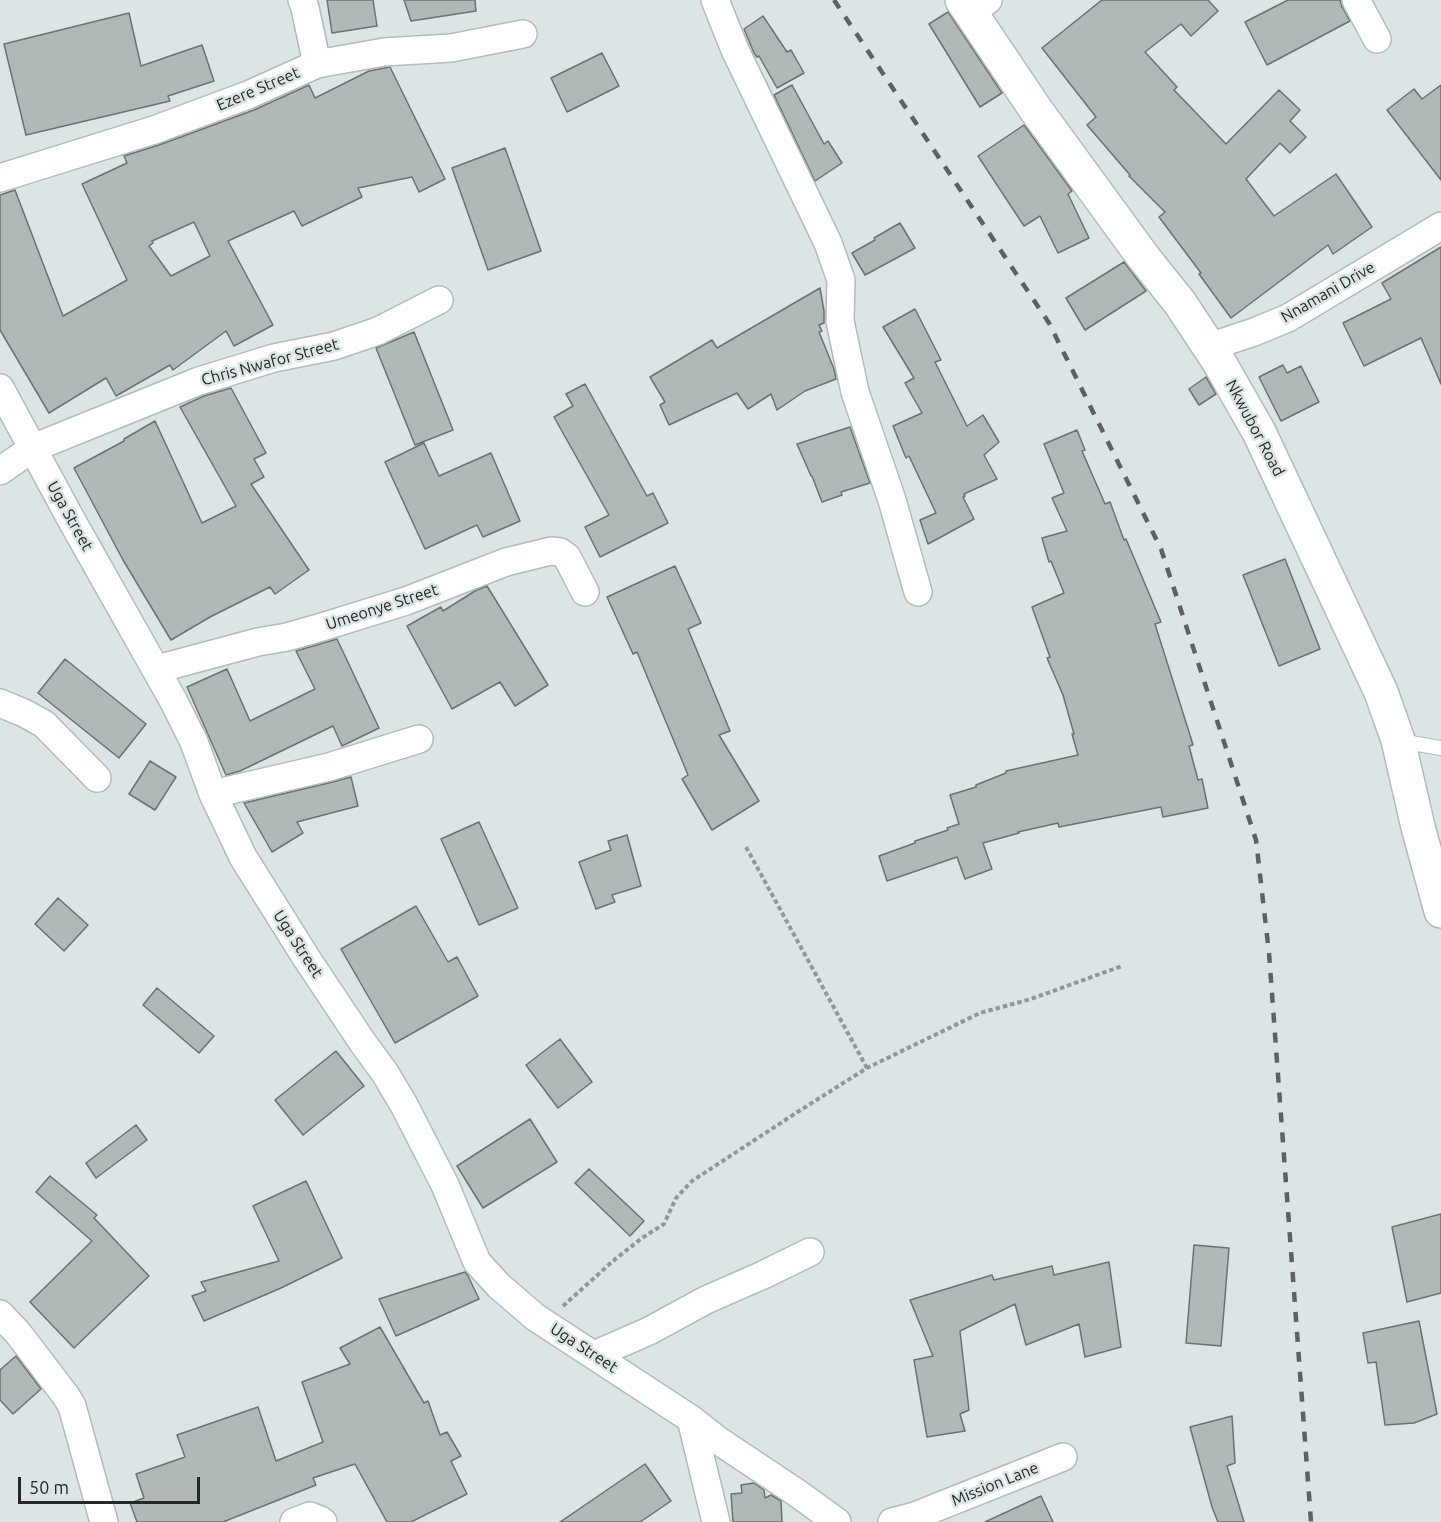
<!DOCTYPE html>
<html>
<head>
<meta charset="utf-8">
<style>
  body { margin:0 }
  #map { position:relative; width:1441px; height:1522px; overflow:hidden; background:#dce5e5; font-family:Ubuntu,sans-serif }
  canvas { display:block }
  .scale { position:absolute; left:18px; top:1477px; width:182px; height:27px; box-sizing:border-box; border:3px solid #242727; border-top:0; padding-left:8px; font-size:18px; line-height:21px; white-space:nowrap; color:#242727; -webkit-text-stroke:4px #dce5e5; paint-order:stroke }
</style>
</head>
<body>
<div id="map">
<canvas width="1441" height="1522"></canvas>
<div class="scale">50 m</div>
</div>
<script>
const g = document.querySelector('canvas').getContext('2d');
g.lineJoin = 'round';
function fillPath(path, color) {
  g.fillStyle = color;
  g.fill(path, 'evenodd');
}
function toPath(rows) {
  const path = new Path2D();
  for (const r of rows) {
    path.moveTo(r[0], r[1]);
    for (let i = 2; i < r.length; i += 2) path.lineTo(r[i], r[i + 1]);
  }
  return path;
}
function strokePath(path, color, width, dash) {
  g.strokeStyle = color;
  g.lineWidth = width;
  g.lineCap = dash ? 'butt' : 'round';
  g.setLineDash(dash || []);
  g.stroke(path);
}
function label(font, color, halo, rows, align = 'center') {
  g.font = font + ' Ubuntu,sans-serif';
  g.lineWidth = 5;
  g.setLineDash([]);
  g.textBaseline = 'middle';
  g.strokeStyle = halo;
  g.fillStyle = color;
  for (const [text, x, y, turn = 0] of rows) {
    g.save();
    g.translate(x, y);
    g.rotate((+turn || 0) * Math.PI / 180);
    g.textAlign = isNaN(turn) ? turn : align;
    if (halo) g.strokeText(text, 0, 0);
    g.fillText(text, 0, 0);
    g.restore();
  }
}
const building = toPath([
  [327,0,373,0,377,26,332,33,327,0],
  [404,0,475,0,476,11,411,21,404,0],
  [1102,0,1208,0,1218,11,1191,36,1181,24,1145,52,1177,87,1174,90,1226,144,1279,90,1300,110,1290,121,1306,137,1290,153,1280,143,1246,179,1274,216,1336,174,1372,227,1333,254,1328,245,1231,318,1199,274,1201,273,1159,217,1165,212,1129,176,1130,175,1087,125,1096,117,1042,48,1102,0],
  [1288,0,1340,0,1342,7,1350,21,1267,65,1245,22,1288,0],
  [948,12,1002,93,980,107,929,24,948,12],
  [129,13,141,66,202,45,214,81,168,96,170,101,26,135,4,44,129,13],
  [763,16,787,52,791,50,804,73,777,88,759,56,757,57,754,53,744,29,763,16],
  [602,53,619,86,567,112,551,78,602,53],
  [390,67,445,179,419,192,412,177,358,188,362,197,302,226,294,211,228,241,273,325,234,346,226,331,173,370,170,365,116,396,106,378,49,413,0,330,0,195,15,190,63,316,127,280,82,184,127,163,124,156,159,145,254,110,309,85,315,98,369,71,390,67],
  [194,222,210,256,171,276,149,246,153,243,152,241,194,222],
  [792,85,824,144,828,141,842,163,815,181,774,95,792,85],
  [1441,85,1441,180,1387,110,1414,89,1422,99,1441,85],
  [1024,125,1072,191,1068,194,1089,238,1058,253,1040,216,1024,226,978,156,1024,125],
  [505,148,541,251,488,270,452,168,505,148],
  [900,223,915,248,865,275,852,253,875,240,874,238,900,223],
  [1441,247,1441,384,1421,338,1364,366,1343,323,1391,299,1382,283,1441,247],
  [1124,262,1146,291,1085,330,1066,298,1124,262],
  [820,288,824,311,824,323,819,325,822,331,819,332,834,369,836,379,805,391,777,410,771,394,748,409,737,393,669,425,660,405,665,402,650,377,712,340,717,348,820,288],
  [915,309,941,360,935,362,967,426,983,415,999,442,984,455,997,479,964,494,965,496,963,497,974,519,928,544,920,520,936,513,909,456,906,458,893,426,922,413,905,383,914,378,883,327,915,309],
  [414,332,453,430,415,445,376,348,414,332],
  [1283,365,1287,373,1301,366,1319,402,1281,421,1259,377,1283,365],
  [1206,377,1216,394,1199,405,1189,389,1206,377],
  [585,384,647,496,653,493,668,523,600,557,585,527,609,515,554,417,573,406,566,394,585,384],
  [231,388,266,453,254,459,264,477,251,484,309,570,275,594,270,587,210,617,171,640,123,560,74,468,124,441,124,439,155,421,202,523,236,506,180,407,204,396,231,388],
  [850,427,870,483,841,492,842,495,822,502,812,476,811,476,797,444,850,427],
  [1077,430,1085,450,1082,451,1105,504,1110,502,1124,540,1126,539,1161,622,1155,624,1189,732,1193,745,1189,746,1198,780,1202,779,1208,808,1163,817,1161,807,1059,827,1058,823,1018,832,1019,833,983,843,992,869,965,879,957,857,887,881,879,856,915,843,915,841,948,830,947,828,959,824,950,795,976,787,976,785,1006,773,1006,771,1078,755,1072,734,1074,734,1063,695,1047,658,1050,657,1032,607,1064,593,1051,561,1049,562,1042,538,1067,531,1052,498,1064,493,1044,444,1077,430],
  [424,443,439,476,491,453,520,521,483,537,477,525,425,549,385,462,424,443],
  [1285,559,1320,649,1279,666,1243,575,1285,559],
  [675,566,701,623,688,629,730,731,719,735,759,801,712,830,682,779,688,775,637,652,633,654,607,597,675,566],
  [487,586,548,685,515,706,500,682,452,709,407,626,441,607,443,611,475,591,487,586],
  [337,639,379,728,342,746,333,726,240,771,226,775,187,687,227,669,250,721,315,689,296,651,337,639],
  [65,659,146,724,119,758,38,693,65,659],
  [150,761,176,777,155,810,129,794,150,761],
  [351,777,358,806,297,822,303,833,272,852,244,803,333,782,351,777],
  [479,822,518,908,479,925,441,839,479,822],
  [627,835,641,886,612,895,615,902,596,909,579,862,611,850,608,841,627,835],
  [58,898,88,925,64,951,35,924,58,898],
  [416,906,448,962,457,957,478,996,395,1043,341,949,416,906],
  [157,988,214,1036,199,1053,143,1005,157,988],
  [560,1039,592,1082,558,1108,526,1065,560,1039],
  [336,1051,364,1086,303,1135,275,1100,336,1051],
  [530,1119,557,1162,483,1208,457,1166,530,1119],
  [136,1125,147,1140,96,1178,86,1163,136,1125],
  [589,1169,644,1221,630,1236,575,1183,589,1169],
  [50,1176,97,1215,94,1218,149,1276,74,1348,30,1302,92,1241,36,1192,50,1176],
  [306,1181,342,1258,281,1288,204,1321,192,1296,206,1291,201,1282,279,1261,253,1206,306,1181],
  [1441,1214,1441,1293,1407,1302,1392,1227,1441,1214],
  [1194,1245,1229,1248,1221,1346,1186,1343,1194,1245],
  [1109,1262,1121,1347,1085,1357,1079,1324,1026,1345,1015,1304,960,1331,969,1410,960,1414,965,1431,927,1437,914,1360,933,1356,910,1300,992,1275,994,1280,1052,1266,1054,1275,1109,1262],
  [465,1272,468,1276,479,1299,396,1336,379,1299,465,1272],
  [1419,1321,1437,1414,1414,1423,1385,1425,1376,1362,1368,1363,1363,1333,1419,1321],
  [380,1327,424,1403,428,1401,440,1435,447,1432,461,1456,451,1461,467,1494,411,1522,387,1522,355,1464,313,1478,316,1485,223,1522,137,1522,130,1503,144,1498,136,1474,185,1457,177,1435,258,1407,276,1461,323,1442,302,1382,350,1364,340,1348,380,1327],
  [16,1356,41,1389,13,1414,0,1400,0,1370,16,1356],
  [1232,1416,1235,1463,1227,1466,1244,1522,1218,1522,1212,1507,1190,1427,1232,1416],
  [645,1464,671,1501,640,1522,560,1522,645,1464],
  [754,1483,764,1490,765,1498,771,1495,781,1501,782,1522,733,1522,731,1494,742,1493,741,1485,754,1483],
  [1041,1496,1053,1522,985,1522,1041,1496]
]);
fillPath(building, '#b0b8b8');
strokePath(building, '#6a7273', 1.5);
const lane = toPath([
  [1400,741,1441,748]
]);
const street = toPath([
  [302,0,305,8,317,64],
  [715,0,735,50,828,243,841,280,840,321,855,392,892,500,918,592],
  [1356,0,1377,39],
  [970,13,988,0],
  [0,178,154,130,248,95,317,64,384,52,451,48,523,34],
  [1209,347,1254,332,1288,318,1441,226],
  [0,388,72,521,173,700,194,742,213,794,243,857,307,959,363,1043,385,1073,404,1105,445,1185,477,1262,499,1286,535,1317,691,1419,719,1441,797,1493,837,1522],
  [0,471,33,448,199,381,274,358,334,346,378,331,439,300],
  [157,669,258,642,287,637,322,627,406,601,506,562,551,551,560,552,567,557,585,592],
  [0,703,24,713,44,724,97,778],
  [213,794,329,767,419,739],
  [0,1314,18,1333,66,1396,72,1406,104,1522],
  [594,1355,649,1331,706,1300,763,1275,810,1252],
  [691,1419,716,1522],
  [294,1522,310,1516,320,1520,323,1522],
  [892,1522,915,1516,1063,1457]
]);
const secondary = toPath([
  [962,0,1036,110,1144,258,1180,303,1219,362,1259,432,1381,692,1398,740,1418,827,1441,911]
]);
strokePath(lane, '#b2bbbb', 16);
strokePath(street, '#b2bbbb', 30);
strokePath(secondary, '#b2bbbb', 36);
strokePath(toPath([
  [746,847,867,1068],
  [563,1306,613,1261,642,1238,664,1224,676,1198,692,1181,796,1113,867,1068,980,1013,1031,999,1122,966]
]), '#919898', 4, [4.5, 3]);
strokePath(lane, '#fff', 14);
strokePath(street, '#fff', 27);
strokePath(secondary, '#fff', 33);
strokePath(toPath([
  [834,0,1049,323,1161,549,1256,840,1269,953,1311,1522]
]), '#5d6161', 4.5, [10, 10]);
label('16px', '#242727', '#dce5e5', [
  ["Ezere Street",258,89,-23],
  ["Nnamani Drive",1328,292,-30],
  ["Chris Nwafor Street",270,362,-15],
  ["Nkwubor Road",1255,428,62],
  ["Uga Street",70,516,61],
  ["Umeonye Street",382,607,-18],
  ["Uga Street",298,944,57],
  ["Uga Street",584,1348,33],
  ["Mission Lane",995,1484,-22]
]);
</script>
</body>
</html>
